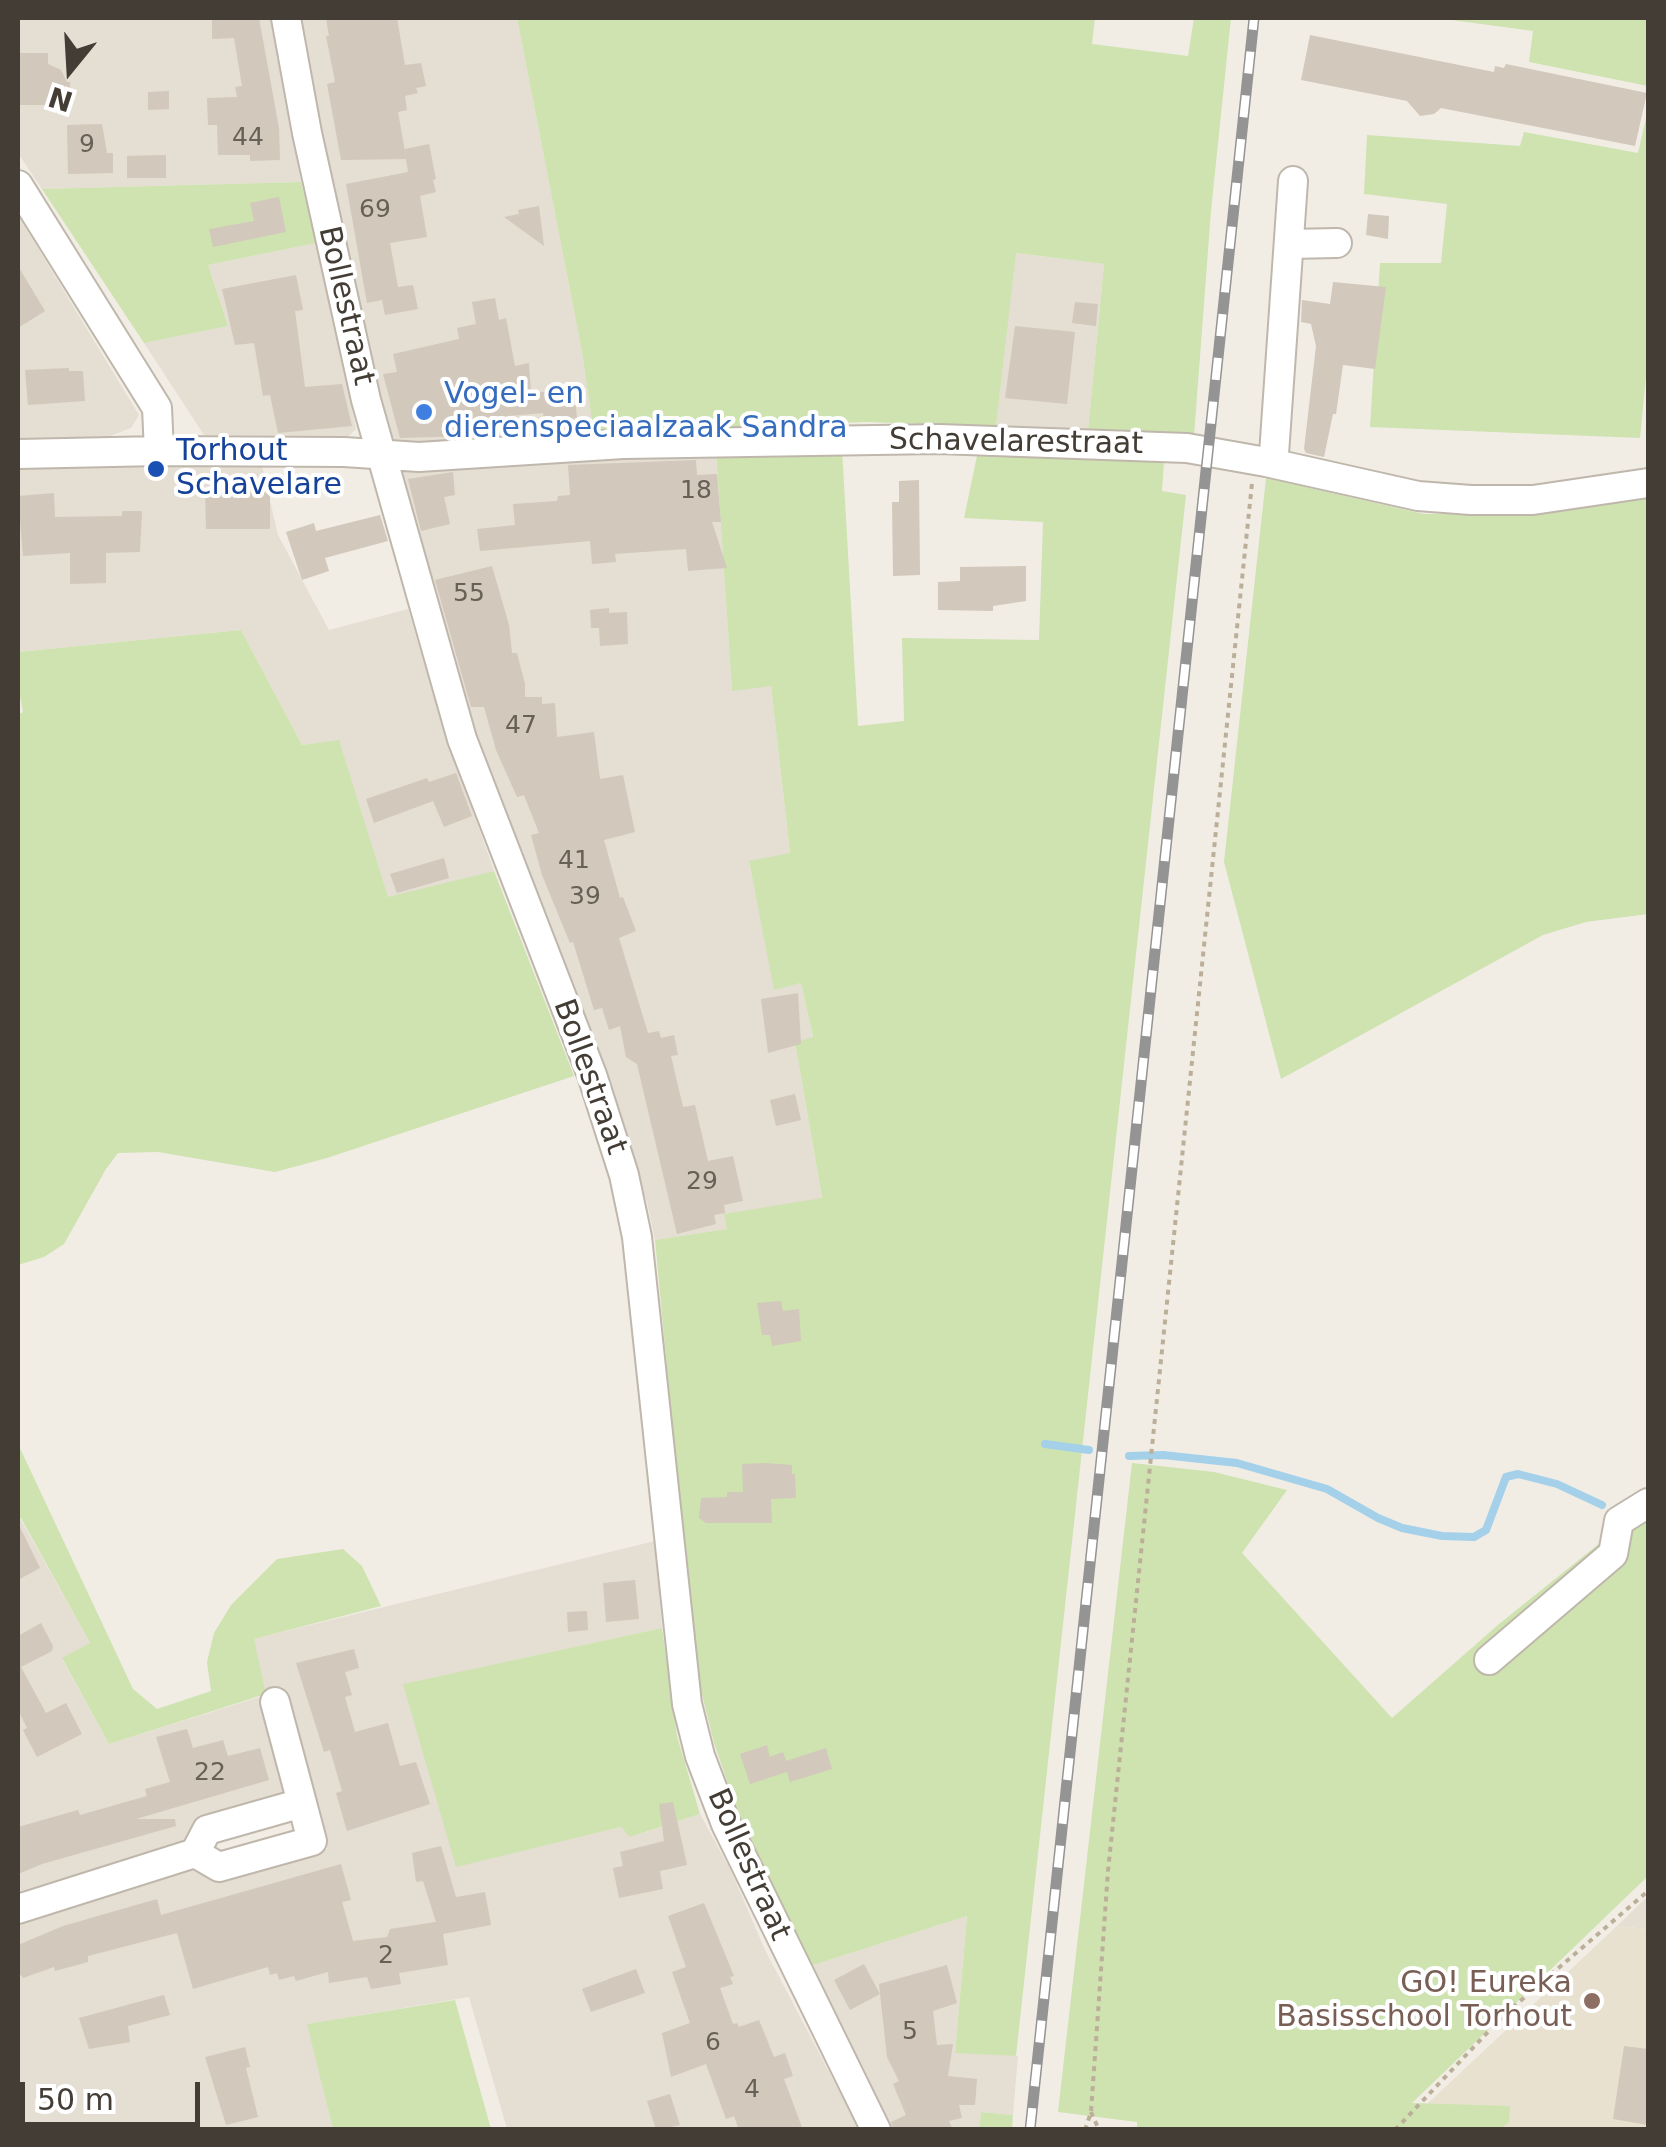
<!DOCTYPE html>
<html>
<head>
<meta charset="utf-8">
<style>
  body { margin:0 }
  #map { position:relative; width:1666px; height:2147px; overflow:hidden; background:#f1ede5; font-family:"DejaVu Sans",sans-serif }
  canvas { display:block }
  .frame { position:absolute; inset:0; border:20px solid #433d35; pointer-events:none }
  .north { position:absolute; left:20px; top:20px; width:100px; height:100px; -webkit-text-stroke:8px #fff; paint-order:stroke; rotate:198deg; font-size:28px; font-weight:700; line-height:40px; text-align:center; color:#433d35 }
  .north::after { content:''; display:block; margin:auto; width:35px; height:45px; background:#433d35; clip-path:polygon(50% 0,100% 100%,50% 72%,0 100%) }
  .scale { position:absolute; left:20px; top:2082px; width:180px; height:45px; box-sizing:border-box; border:5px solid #433d35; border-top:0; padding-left:12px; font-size:30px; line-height:35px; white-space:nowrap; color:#433d35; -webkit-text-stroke:8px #fff; paint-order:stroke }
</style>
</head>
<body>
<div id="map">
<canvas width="1666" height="2147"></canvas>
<div class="frame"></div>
<div class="north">N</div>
<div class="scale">50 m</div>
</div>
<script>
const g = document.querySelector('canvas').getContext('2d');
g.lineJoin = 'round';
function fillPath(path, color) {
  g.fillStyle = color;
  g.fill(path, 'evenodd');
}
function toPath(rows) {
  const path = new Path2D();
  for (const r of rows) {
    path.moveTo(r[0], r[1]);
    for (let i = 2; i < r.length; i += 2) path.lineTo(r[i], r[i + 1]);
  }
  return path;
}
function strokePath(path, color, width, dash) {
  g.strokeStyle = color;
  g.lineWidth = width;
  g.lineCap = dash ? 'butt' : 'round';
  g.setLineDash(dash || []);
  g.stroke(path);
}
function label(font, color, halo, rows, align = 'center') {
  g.font = font + ' "DejaVu Sans",sans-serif';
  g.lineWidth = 8;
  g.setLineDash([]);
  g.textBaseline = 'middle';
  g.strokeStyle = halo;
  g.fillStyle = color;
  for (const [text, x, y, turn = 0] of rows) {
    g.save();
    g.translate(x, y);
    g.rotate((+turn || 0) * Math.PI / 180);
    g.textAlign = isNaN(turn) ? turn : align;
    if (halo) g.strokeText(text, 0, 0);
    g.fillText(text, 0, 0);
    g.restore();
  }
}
fillPath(toPath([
  [18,18,270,18,301,182,42,189,18,153],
  [296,18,517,18,582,352,594,435,401,446,394,441,375,393],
  [18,215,139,415,131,428,105,438,18,443],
  [316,243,356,429,349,436,204,435,144,343,228,326,208,265],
  [1015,253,1104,264,1088,431,996,426],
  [716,452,732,690,771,685,790,854,749,862,775,989,801,983,813,1038,795,1042,822,1199,725,1214,728,1229,655,1240,647,1202,626,1143,502,826,394,468],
  [161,464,262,466,278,535,329,630,408,609,441,721,494,871,388,898,339,741,302,745,241,630,18,652,18,468],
  [20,1518,90,1643,62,1659,109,1744,266,1695,253,1639,655,1541,662,1628,404,1684,457,1866,621,1827,631,1837,700,1814,732,1873,765,1950,859,2129,507,2129,469,1997,308,2024,333,2129,18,2129,18,1924,194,1867,218,1881,327,1849,310,1787,196,1821,187,1841,18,1892,18,1519],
  [1648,1896,1648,1929,1617,1926],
  [967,1916,955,2052,1018,2056,1013,2115,981,2112,979,2129,892,2129,807,1967]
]), '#e5ded3');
fillPath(toPath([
  [1617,1926,1648,1929,1648,2129,1497,2129,1508,2123,1426,2105]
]), '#e9e1cf');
fillPath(toPath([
  [517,18,1095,18,1092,44,1188,56,1194,18,1231,18,1211,211,1194,436,1088,431,1104,264,1016,253,996,426,864,422,594,435,582,352],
  [1437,18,1648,18,1648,86,1529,62,1533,31],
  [1648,109,1648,356,1640,438,1370,427,1380,263,1441,263,1447,204,1364,194,1367,135,1520,146,1524,132,1638,153],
  [301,182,316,243,208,265,228,326,144,343,42,189],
  [842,449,858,726,904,721,902,638,1039,640,1043,522,964,518,978,451,1164,461,1162,491,1186,495,1016,2056,955,2053,967,1916,807,1967,756,1865,714,1743,695,1666,655,1240,727,1229,724,1214,822,1198,795,1042,813,1037,801,983,774,990,749,861,790,853,771,686,732,691,716,452],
  [1266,478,1424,514,1496,514,1648,498,1648,914,1586,922,1543,935,1281,1079,1224,862],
  [241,630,302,745,339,740,388,897,494,871,574,1076,327,1158,275,1172,158,1152,118,1153,106,1169,64,1244,44,1257,18,1265,18,715,23,712,18,686,18,652],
  [18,1444,133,1689,157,1709,211,1691,207,1662,214,1633,231,1605,277,1559,343,1549,362,1566,381,1606,254,1639,266,1694,109,1744,62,1658,90,1643,21,1518,18,1519],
  [1132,1463,1214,1472,1287,1490,1242,1553,1392,1718,1499,1624,1626,1522,1648,1507,1648,1876,1412,2103,1510,2106,1509,2123,1497,2130,1137,2130,1137,2122,1058,2112],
  [662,1628,677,1736,700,1814,630,1837,621,1827,456,1867,403,1684],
  [455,2000,491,2129,333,2129,307,2024],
  [981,2112,1013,2115,1012,2129,979,2129]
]), '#cee3b0');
strokePath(toPath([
  [1045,1444,1089,1450],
  [1129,1456,1163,1455,1237,1463,1327,1489,1378,1518,1402,1528,1442,1536,1474,1537,1486,1530,1506,1477,1518,1474,1557,1484,1602,1505]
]), '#a4d0ea', 8);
fillPath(toPath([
  [212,18,259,18,279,128,280,160,250,161,250,155,218,155,217,125,208,125,207,98,237,97,235,87,242,86,234,38,212,39],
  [326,18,397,18,405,65,421,63,426,86,416,88,418,93,405,96,407,110,398,112,406,157,405,149,429,144,436,179,433,180,436,192,420,196,427,237,390,243,398,287,413,285,418,309,385,315,382,300,367,303,346,184,408,172,406,159,341,160,327,84,335,82,326,36,329,36],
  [1310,35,1494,72,1495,66,1504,68,1506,64,1647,93,1635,146,1441,108,1434,114,1420,116,1407,101,1301,80],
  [18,53,48,53,48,64,61,70,67,82,70,82,71,105,18,105],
  [169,91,169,109,148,110,148,92],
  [102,124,107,153,113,153,113,173,68,174,67,125],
  [166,155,166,178,127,178,127,156],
  [279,197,286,232,213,247,209,229,254,221,250,203],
  [539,206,544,246,504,217,519,214,518,210],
  [1368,214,1389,216,1388,239,1366,235],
  [18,266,45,311,18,328],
  [296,275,303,310,295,311,305,387,342,384,352,426,278,433,270,395,263,396,254,343,235,345,222,289],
  [1333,282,1386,287,1375,369,1343,365,1336,414,1333,414,1324,457,1306,453,1304,449,1316,346,1311,324,1301,322,1302,300,1330,304],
  [495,298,499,320,506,318,515,366,529,363,531,393,574,389,577,418,544,422,543,413,472,419,472,436,400,438,383,374,397,372,393,354,459,339,457,328,476,324,472,302],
  [1075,302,1098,304,1096,326,1072,323],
  [1015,326,1075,332,1067,404,1005,398],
  [69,368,69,371,83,371,85,401,28,405,25,370],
  [696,460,697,475,717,474,721,522,712,522,727,568,688,571,686,549,615,554,616,562,592,564,590,541,480,551,477,529,515,525,513,504,557,501,558,496,570,495,568,465],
  [453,472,455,495,444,497,450,524,421,531,408,479],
  [919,480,920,575,893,576,892,502,899,502,899,481],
  [205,492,270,492,270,529,206,529],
  [54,493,55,517,122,516,122,511,142,511,140,552,106,553,106,583,70,584,70,553,23,556,18,496],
  [380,515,388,541,325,558,329,571,302,580,286,532,314,523,316,531],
  [492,566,509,625,512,653,517,653,525,684,525,697,542,697,542,704,555,703,557,737,594,732,600,779,623,775,635,832,604,840,620,898,623,897,636,931,619,938,648,1033,659,1031,661,1038,674,1035,678,1055,671,1056,683,1107,695,1105,708,1161,733,1156,743,1201,724,1205,725,1213,714,1215,716,1224,677,1234,637,1064,626,1057,620,1026,609,1030,602,1008,594,1010,573,942,570,943,542,875,531,835,539,833,524,795,517,797,496,750,484,707,471,707,435,580],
  [1026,566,1026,601,993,606,993,611,938,610,938,582,960,581,960,567],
  [609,608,609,613,627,612,628,644,600,646,599,628,591,628,590,610],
  [456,773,472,816,444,827,433,801,374,823,366,799,427,778,429,782],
  [444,858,449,878,397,893,390,874],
  [798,993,801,1044,768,1053,761,999],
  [795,1094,801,1120,776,1126,770,1100],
  [781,1301,783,1311,799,1309,801,1341,772,1346,770,1335,762,1335,757,1303],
  [765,1463,792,1465,792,1474,795,1474,796,1498,771,1499,772,1523,706,1523,699,1518,701,1498,727,1497,727,1492,743,1492,742,1464],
  [18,1523,40,1568,18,1580],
  [635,1580,639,1619,606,1622,603,1583],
  [587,1611,588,1630,568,1632,567,1612],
  [41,1623,53,1646,52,1651,21,1667,46,1713,66,1703,82,1734,37,1757,23,1730,27,1728,18,1710,18,1636],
  [354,1649,359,1668,345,1672,352,1695,345,1697,355,1732,388,1723,400,1766,416,1762,430,1804,347,1831,336,1793,342,1791,330,1750,324,1752,296,1663],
  [187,1729,193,1748,223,1740,228,1756,260,1748,269,1780,136,1819,175,1819,176,1826,42,1864,18,1874,18,1827,78,1810,80,1815,147,1796,145,1789,170,1782,156,1737],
  [767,1745,770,1757,783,1752,786,1761,826,1748,832,1769,790,1782,787,1772,750,1784,740,1754],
  [673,1802,687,1865,660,1871,663,1889,619,1898,613,1868,623,1866,620,1852,664,1841,659,1804],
  [441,1846,456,1897,485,1892,491,1925,443,1934,448,1965,399,1973,401,1984,371,1989,367,1977,329,1983,328,1972,296,1981,294,1976,279,1980,277,1973,270,1975,268,1967,193,1989,177,1933,88,1956,88,1962,55,1971,54,1967,23,1978,21,1975,18,1976,18,1945,63,1926,157,1899,161,1915,341,1864,351,1900,342,1902,353,1941,387,1937,390,1929,436,1922,423,1881,416,1882,412,1853],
  [704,1903,734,1976,730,1977,733,1984,720,1988,733,2024,737,2023,739,2027,759,2020,774,2057,785,2053,793,2076,784,2079,803,2130,739,2130,734,2116,726,2119,706,2064,671,2077,662,2033,690,2023,672,1972,686,1967,668,1916],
  [864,1964,880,1994,850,2010,834,1980],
  [947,1965,957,2003,933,2011,937,2045,953,2044,948,2076,977,2079,975,2105,959,2105,962,2118,949,2121,953,2130,893,2130,891,2122,906,2115,893,2084,899,2081,887,2057,879,1984],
  [636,1969,645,1993,591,2012,582,1989],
  [164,1995,170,2015,128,2026,130,2042,89,2049,79,2018],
  [1624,2046,1648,2049,1648,2125,1613,2119],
  [245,2047,250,2067,246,2068,258,2117,226,2125,205,2057],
  [670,2094,680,2125,656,2130,647,2101]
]), '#d2c8bb');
const minor = toPath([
  [286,18,307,133,366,400,462,739,592,1075,624,1175,637,1237,687,1704,700,1756,726,1824,876,2130],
  [18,185,157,408,159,451],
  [1289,244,1337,243],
  [18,454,159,451,344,452,419,457,623,444,939,439,1187,448,1266,462,1418,496,1471,500,1533,500,1648,483],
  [1266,462,1274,454,1293,181],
  [1489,1660,1613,1554,1619,1521,1648,1503],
  [275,1702,302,1803],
  [18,1909,195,1853,207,1830,302,1803,312,1841,219,1867,195,1853]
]);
strokePath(minor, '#bfb7ab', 32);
strokePath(toPath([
  [1091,2112,1099,2130],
  [1085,2130,1091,2112,1108,1871,1252,483],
  [1395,2130,1504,2015,1648,1891]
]), '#bcaf9a', 4, [5, 5]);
strokePath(minor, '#fff', 28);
const rail = toPath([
  [1030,2130,1254,18]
]);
strokePath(rail, '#949494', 11);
strokePath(rail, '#fff', 8, [22]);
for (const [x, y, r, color] of [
  [424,412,10,"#3f7fe0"],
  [156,469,10,"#1a4fb4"],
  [1592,2001,10,"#8d6e63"]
]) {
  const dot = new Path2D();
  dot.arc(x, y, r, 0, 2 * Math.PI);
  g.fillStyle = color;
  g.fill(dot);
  strokePath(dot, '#fff', 4);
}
label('25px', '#676056', null, [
  ["44",248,138],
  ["9",87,145],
  ["69",375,210],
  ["18",696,491],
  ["55",469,594],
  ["47",521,726],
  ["41",574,861],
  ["39",585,897],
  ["29",702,1182],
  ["22",210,1773],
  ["2",386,1956],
  ["5",910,2032],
  ["6",713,2043],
  ["4",752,2090]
]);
label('30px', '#433d35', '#fff', [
  ["Bollestraat",345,306,77],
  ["Schavelarestraat",1016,443,1],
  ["Bollestraat",589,1077,70],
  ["Bollestraat",748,1865,66]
]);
label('30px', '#366cbe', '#fff', [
  ["Vogel- en",444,395],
  ["dierenspeciaalzaak Sandra",444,429]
], 'left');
label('30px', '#164399', '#fff', [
  ["Torhout",176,452],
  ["Schavelare",176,486]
], 'left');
label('30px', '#785e54', '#fff', [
  ["GO! Eureka",1572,1984],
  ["Basisschool Torhout",1572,2018]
], 'right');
</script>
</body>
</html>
